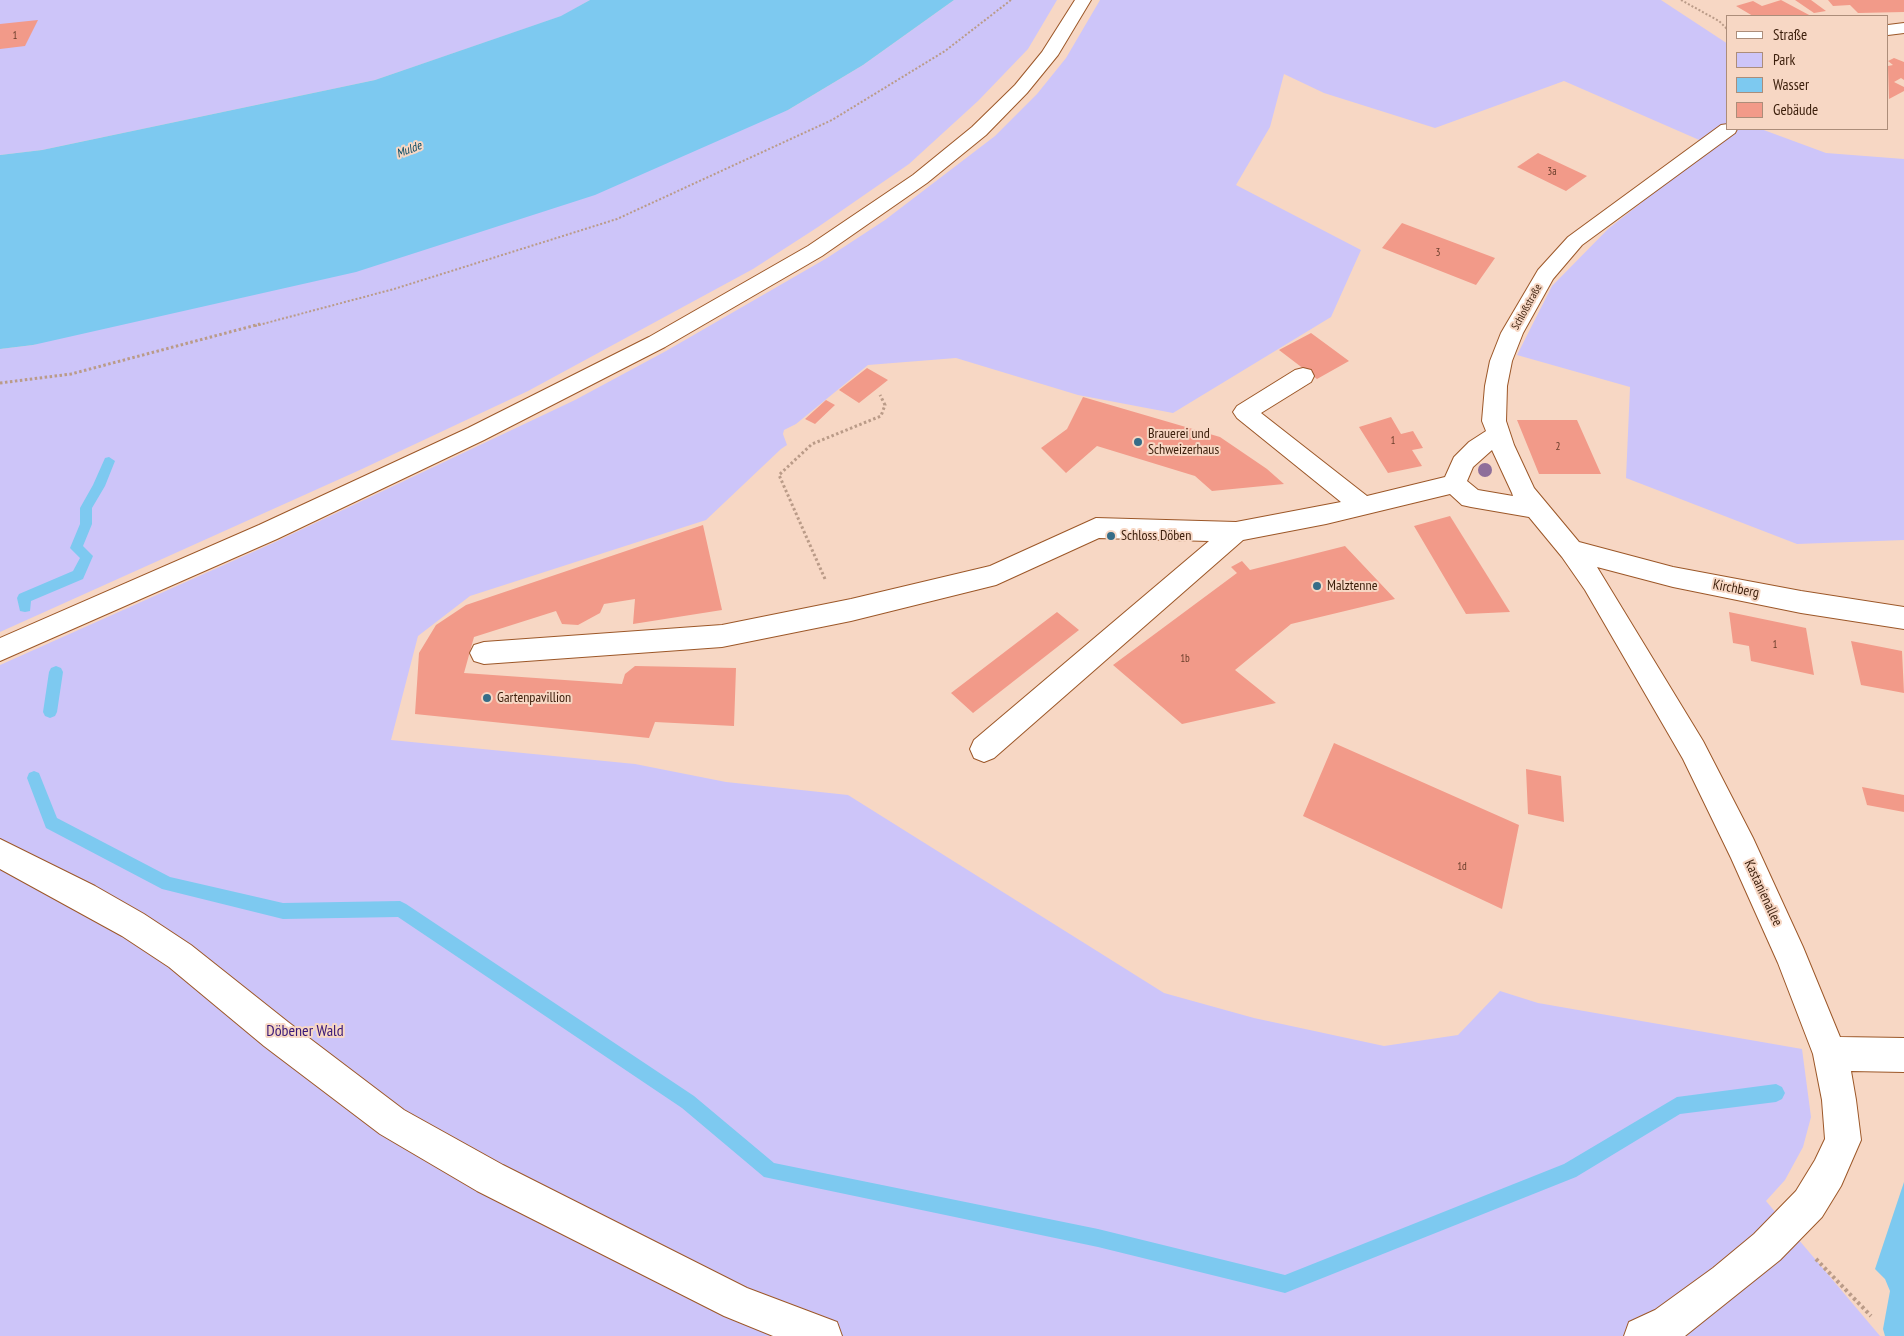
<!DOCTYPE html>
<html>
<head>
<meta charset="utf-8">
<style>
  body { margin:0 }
  #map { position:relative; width:1904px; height:1336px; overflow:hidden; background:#f7d7c4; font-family:"PT Sans Narrow",sans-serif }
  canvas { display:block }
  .legend { position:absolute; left:1726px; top:15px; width:162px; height:115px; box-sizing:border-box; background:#f7d7c4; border:1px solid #ac8d7a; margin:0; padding:6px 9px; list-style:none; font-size:15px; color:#3b1e0b }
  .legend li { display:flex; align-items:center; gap:10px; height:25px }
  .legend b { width:25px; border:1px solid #ac8d7a }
</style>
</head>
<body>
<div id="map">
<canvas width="1904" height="1336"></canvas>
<ul class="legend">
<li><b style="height:6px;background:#fff"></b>Straße</li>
<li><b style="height:14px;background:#cdc5f9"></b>Park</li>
<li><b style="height:14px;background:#7dc9f0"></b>Wasser</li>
<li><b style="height:14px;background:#f29a89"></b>Gebäude</li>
</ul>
</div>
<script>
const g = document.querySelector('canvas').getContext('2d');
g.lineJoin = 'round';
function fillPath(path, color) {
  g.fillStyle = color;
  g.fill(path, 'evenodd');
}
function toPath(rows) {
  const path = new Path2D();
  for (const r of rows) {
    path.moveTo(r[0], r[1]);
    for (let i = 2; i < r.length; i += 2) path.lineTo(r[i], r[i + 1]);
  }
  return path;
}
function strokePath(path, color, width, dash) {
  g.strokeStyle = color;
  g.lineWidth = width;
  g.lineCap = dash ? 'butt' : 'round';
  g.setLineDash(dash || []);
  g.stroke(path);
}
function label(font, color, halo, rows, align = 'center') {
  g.font = font + ' "PT Sans Narrow",sans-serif';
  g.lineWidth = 4;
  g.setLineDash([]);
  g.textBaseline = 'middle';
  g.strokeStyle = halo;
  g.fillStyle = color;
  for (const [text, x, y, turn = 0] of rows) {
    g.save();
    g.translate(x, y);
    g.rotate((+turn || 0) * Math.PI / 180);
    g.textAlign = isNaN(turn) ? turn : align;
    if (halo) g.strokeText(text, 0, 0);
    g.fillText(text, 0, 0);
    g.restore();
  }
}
fillPath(toPath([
  [0,0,590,0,562,16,375,80,42,150,0,155],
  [954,0,1057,0,1028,49,978,101,909,164,818,227,753,269,528,391,362,469,0,632,0,349,33,345,788,110,863,65],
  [1100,0,1661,0,1728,44,1728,129,1761,129,1826,153,1904,159,1904,540,1797,544,1626,478,1630,387,1517,355,1552,286,1608,229,1713,146,1564,81,1435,128,1324,93,1284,74,1270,127,1236,185,1361,250,1331,317,1173,413,1078,395,956,358,868,365,796,424,784,430,783,434,787,445,781,449,706,520,470,596,418,636,391,740,635,764,726,782,848,795,1164,993,1254,1018,1384,1046,1458,1035,1500,991,1538,1003,1802,1049,1811,1117,1803,1147,1785,1180,1766,1201,1880,1336,0,1336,0,665,273,543,575,400,666,351,827,258,885,220,995,136,1037,94,1066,58]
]), '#cdc5f9');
fillPath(toPath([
  [590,0,954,0,863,65,788,110,595,195,356,272,33,345,0,349,0,155,42,150,375,80,561,16],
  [1904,1182,1904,1336,1885,1336,1883,1329,1890,1291,1885,1279,1875,1269]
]), '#7dc9f0');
fillPath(toPath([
  [109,457,115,461,105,486,92,508,92,524,83,546,93,556,83,579,31,601,30,611,25,612,20,611,17,598,19,594,73,571,80,558,70,548,80,524,80,508,93,485,105,458,109,457],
  [56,666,61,668,63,672,57,712,55,716,50,718,45,716,43,712,49,672,51,668,56,666],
  [34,771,39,773,57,818,170,877,283,903,400,901,406,904,694,1096,774,1163,1098,1229,1285,1275,1564,1164,1677,1097,1776,1084,1782,1087,1785,1093,1782,1099,1776,1102,1680,1114,1576,1177,1285,1293,1098,1247,764,1177,682,1108,398,917,283,919,162,889,46,828,27,778,29,773,34,771]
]), '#7dc9f0');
fillPath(toPath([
  [1781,0,1811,16,1753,16,1736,6,1753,1,1762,6],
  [1795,0,1811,0,1826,11,1814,13],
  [1828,0,1904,0,1904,12,1858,13,1850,5,1833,6],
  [38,20,25,46,0,49,0,24],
  [1894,58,1904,62,1904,80,1901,78,1894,82,1904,87,1904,91,1889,99,1888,66,1893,65,1888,61],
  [1538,153,1587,176,1566,191,1517,167],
  [1402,223,1495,258,1476,285,1382,248],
  [1311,333,1349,361,1317,379,1279,350],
  [867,368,888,380,859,403,839,390],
  [1083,397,1220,437,1267,469,1284,484,1212,491,1195,476,1097,446,1066,473,1041,448,1067,429],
  [826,400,835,405,815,424,805,419],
  [1391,417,1401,434,1413,431,1423,448,1412,450,1422,466,1388,473,1359,427],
  [1517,420,1577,420,1601,474,1539,474],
  [1450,516,1510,612,1466,614,1414,526],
  [703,525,722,610,633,624,635,599,604,604,600,613,578,625,562,624,556,611,474,637,464,673,622,684,625,674,635,666,736,668,734,726,655,722,649,738,415,714,419,653,436,625,466,605],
  [1345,546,1395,599,1291,624,1235,670,1276,703,1182,724,1113,665,1237,573,1231,567,1242,561,1250,570],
  [1057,612,1079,630,973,713,951,693],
  [1729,612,1806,628,1814,675,1751,661,1749,646,1733,643],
  [1851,641,1902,651,1904,693,1861,685],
  [1334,743,1519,825,1502,909,1303,816],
  [1526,769,1561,776,1564,822,1528,814],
  [1862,787,1904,795,1904,812,1867,805]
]), '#f29a89');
const minor = toPath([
  [1904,23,1904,33,1888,35,1888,25,1904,23],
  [1728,124,1728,129,1737,129,1735,133,1582,245,1553,279,1523,333,1512,361,1507,386,1506,421,1514,445,1534,488,1579,542,1673,567,1801,591,1904,607,1904,629,1801,613,1673,587,1597,567,1703,741,1753,838,1803,947,1840,1037,1904,1038,1904,1072,1851,1071,1856,1100,1861,1140,1841,1186,1822,1217,1780,1260,1685,1336,1624,1336,1629,1322,1655,1310,1713,1268,1754,1234,1796,1191,1815,1160,1825,1139,1822,1100,1813,1054,1778,963,1731,858,1683,759,1585,590,1562,557,1529,517,1471,507,1462,505,1450,494,1326,524,1243,540,994,758,984,762,974,758,970,749,974,740,1209,541,1099,538,996,585,851,621,722,647,484,664,474,661,470,653,474,645,484,642,722,625,851,599,990,566,1096,518,1236,522,1341,502,1237,418,1233,412,1237,406,1295,370,1303,368,1311,370,1314,376,1311,382,1261,413,1367,496,1445,477,1454,457,1469,442,1486,431,1482,421,1485,386,1490,361,1501,333,1538,270,1568,237,1721,125,1728,124],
  [1492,450,1512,493,1513,496,1478,490,1467,481,1473,467,1492,450],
  [0,839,95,886,144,914,191,945,288,1022,404,1110,503,1165,747,1288,837,1322,842,1336,773,1336,724,1316,477,1191,380,1134,264,1046,169,967,122,936,0,869,0,839]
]);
const major = toPath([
  [1075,0,1091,0,1058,55,1027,93,986,135,927,183,822,256,665,347,484,440,277,539,0,661,0,638,259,525,468,428,649,337,808,246,913,175,972,127,1015,85,1042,52,1075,0]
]);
strokePath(minor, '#9c5728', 2);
strokePath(major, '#9c5728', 2);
strokePath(toPath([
  [1681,0,1719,21,1728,30],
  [255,326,394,289,617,219,832,120,945,51,1011,0]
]), '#ba9b88', 2, [2, 2]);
strokePath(toPath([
  [0,383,71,374,260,324],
  [825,579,779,475,812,444,881,416,885,405,880,395]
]), '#ba9b88', 3, [2.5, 2.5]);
strokePath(toPath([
  [1816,1259,1871,1316]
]), '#ba9b88', 4, [3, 3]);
fillPath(minor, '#fff');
fillPath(major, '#fff');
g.fillStyle = '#8e6e9a';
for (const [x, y] of [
  [1485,470]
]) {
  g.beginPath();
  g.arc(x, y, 7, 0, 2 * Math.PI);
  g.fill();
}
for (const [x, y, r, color] of [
  [1138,442,5,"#366d88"],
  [1111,536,5,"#366d88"],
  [1317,586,5,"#366d88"],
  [487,698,5,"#366d88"]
]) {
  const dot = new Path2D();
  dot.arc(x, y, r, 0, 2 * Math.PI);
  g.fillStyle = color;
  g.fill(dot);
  strokePath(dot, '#f7d7c4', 2);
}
label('11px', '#693d2a', null, [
  ["1",15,36],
  ["3a",1552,172],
  ["3",1438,253],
  ["1",1393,441],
  ["2",1558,447],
  ["1",1775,645],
  ["1b",1185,659],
  ["1d",1462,867]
]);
label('11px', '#3b1e0b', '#f7d7c4', [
  ["Schloßstraße",1527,307,-61]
]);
label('italic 12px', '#074a64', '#f7d7c4', [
  ["Mulde",409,150,-21]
]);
label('14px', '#3b1e0b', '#f7d7c4', [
  ["Brauerei und",1148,434],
  ["Schweizerhaus",1148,450],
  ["Schloss Döben",1121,536],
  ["Malztenne",1327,586],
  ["Gartenpavillion",497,698]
], 'left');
label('14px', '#3b1e0b', '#f7d7c4', [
  ["Kirchberg",1736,589,11],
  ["Kastanienallee",1763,893,65]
]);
label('16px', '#391877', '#f7d7c4', [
  ["Döbener Wald",305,1031]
]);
</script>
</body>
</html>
